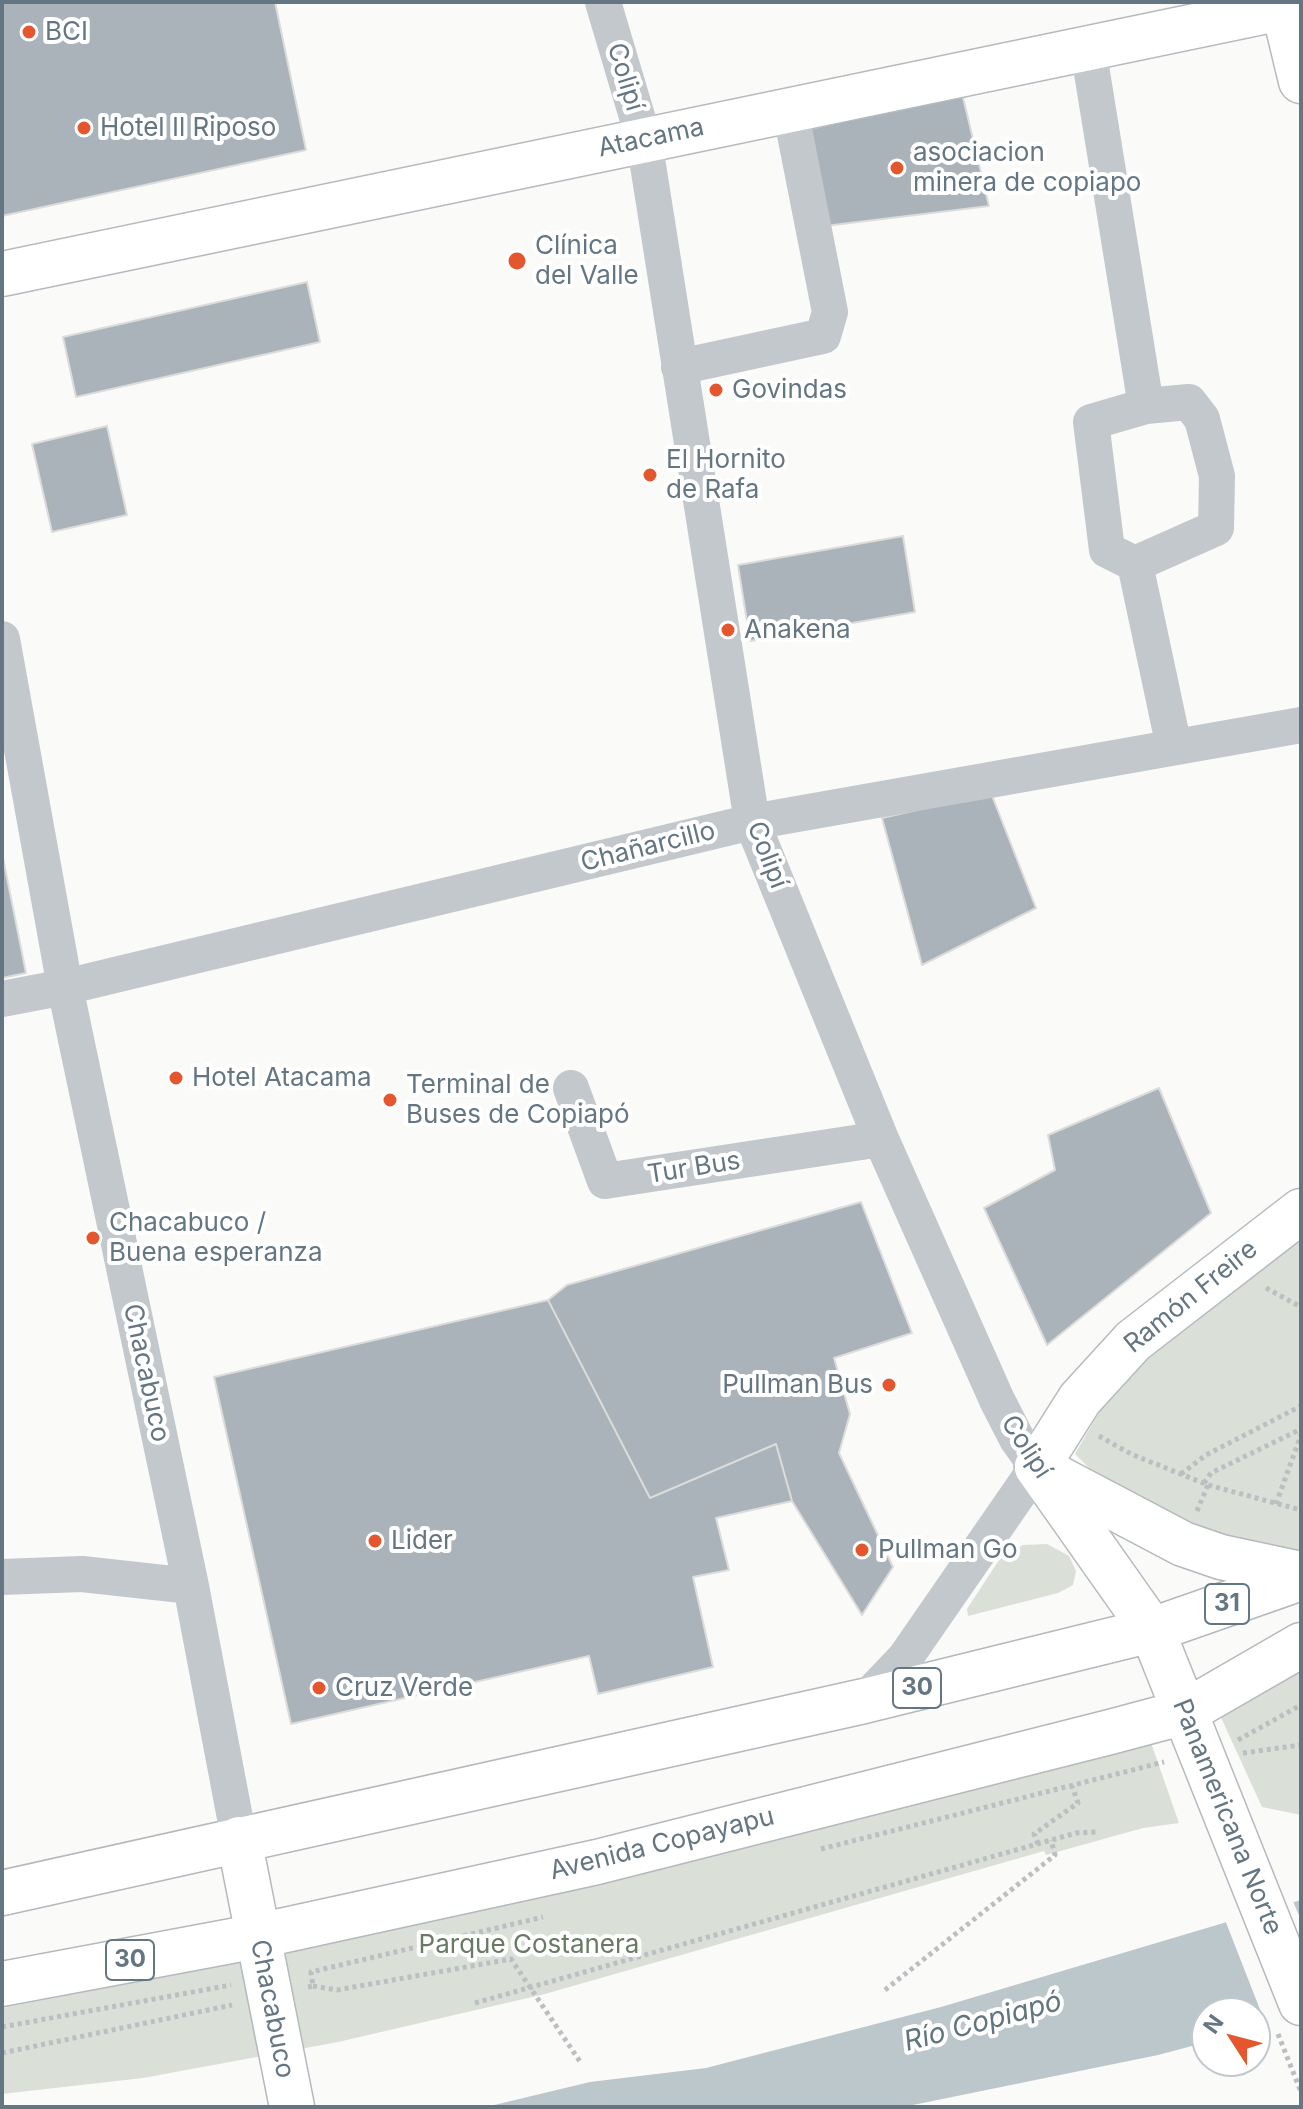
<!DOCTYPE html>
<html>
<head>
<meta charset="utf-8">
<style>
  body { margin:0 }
  #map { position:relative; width:1303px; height:2109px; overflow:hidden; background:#fafaf8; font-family:Inter,sans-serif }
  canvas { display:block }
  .frame { position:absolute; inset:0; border:4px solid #657683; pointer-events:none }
  .north { position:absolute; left:1191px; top:1997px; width:80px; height:80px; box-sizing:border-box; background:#fff; border:2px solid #c1c8cd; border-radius:50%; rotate:306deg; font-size:22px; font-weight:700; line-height:32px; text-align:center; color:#657683 }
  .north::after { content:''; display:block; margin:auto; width:28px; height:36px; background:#e4572e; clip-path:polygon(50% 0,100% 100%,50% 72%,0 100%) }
</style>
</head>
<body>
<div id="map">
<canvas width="1303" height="2109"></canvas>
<div class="frame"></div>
<div class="north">N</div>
</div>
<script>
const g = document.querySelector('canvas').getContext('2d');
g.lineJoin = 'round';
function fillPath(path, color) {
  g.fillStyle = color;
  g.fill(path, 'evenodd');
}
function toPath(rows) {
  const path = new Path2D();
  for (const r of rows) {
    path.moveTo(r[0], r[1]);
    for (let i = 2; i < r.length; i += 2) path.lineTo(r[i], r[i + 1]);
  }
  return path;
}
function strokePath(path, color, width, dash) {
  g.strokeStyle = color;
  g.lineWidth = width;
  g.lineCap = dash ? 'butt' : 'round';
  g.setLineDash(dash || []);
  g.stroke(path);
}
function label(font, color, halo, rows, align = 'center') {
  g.font = font + ' Inter,sans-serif';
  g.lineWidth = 8;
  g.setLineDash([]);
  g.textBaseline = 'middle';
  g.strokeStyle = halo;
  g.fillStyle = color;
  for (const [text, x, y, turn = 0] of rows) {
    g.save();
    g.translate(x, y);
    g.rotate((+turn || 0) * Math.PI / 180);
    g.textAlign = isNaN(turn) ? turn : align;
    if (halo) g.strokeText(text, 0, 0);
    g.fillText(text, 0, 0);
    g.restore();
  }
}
fillPath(toPath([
  [1301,1223,1301,1555,1228,1547,1109,1488,1075,1454,1118,1380],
  [1047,1544,1069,1556,1076,1571,1073,1585,1058,1593,968,1616,967,1609,1001,1557,1023,1545],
  [1301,1665,1301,1815,1262,1807,1218,1711],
  [1149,1737,1179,1823,1143,1828,1046,1855,1044,1851,545,1994,338,2042,143,2078,2,2094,2,2008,291,1952]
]), '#dadfd7');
fillPath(toPath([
  [1301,1900,1301,2018,1255,2030,1255,2013,1207,2013,1207,2042,1158,2055,903,2107,486,2107,590,2082,706,2068,941,2007]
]), '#bbc7cb');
fillPath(toPath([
  [1292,1899,1301,1920,1301,2022,1268,2030,1225,1920]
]), '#fafaf8');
const building = toPath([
  [2,2,275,2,306,150,2,216,2,2],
  [962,93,989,206,825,226,806,130,962,93],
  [307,282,320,342,76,397,63,337,307,282],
  [107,426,127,515,52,532,32,444,107,426],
  [903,536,915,612,750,641,738,565,903,536],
  [991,793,1036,908,922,965,882,818,991,793],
  [2,853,26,973,2,978,2,853],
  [1159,1088,1211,1213,1047,1345,984,1208,1055,1170,1048,1135,1159,1088],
  [861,1202,912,1333,834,1358,850,1414,839,1453,893,1567,862,1615,792,1501,776,1444,650,1498,548,1300,567,1285,861,1202],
  [548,1300,650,1498,776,1444,792,1501,716,1518,729,1570,693,1577,713,1667,598,1694,589,1656,291,1724,214,1377,548,1300]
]);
fillPath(building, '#aab3b9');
strokePath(building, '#dcdcda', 2);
const major = toPath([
  [1282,2,1301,81],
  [2,274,1301,4],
  [1152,1630,1037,1467,1080,1399,1133,1341,1301,1211]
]);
const highway = toPath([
  [1037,1467,1183,1544,1221,1557,1301,1574],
  [1152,1630,1301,2003],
  [239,1839,292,2107],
  [2,1893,864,1701,1152,1630,1301,1578],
  [2,1984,258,1936,597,1862,1110,1732,1185,1712,1301,1645]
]);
strokePath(major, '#b5babe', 47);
strokePath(highway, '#b4b9bd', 47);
strokePath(toPath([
  [1266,1288,1301,1307],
  [1099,1436,1131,1454,1208,1485,1301,1510],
  [1181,1474,1206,1455,1301,1406],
  [1204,1483,1211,1473,1301,1429],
  [1276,1504,1301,1435],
  [1197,1511,1208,1485],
  [1238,1740,1301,1705],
  [1243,1753,1301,1745],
  [1038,1844,1034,1834,1078,1803,1072,1786],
  [821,1849,1164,1762],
  [313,1986,337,1990,511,1959,581,2063],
  [308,1987,313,1986,311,1972,543,1917],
  [885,1990,1055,1855,1051,1840],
  [475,2003,1076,1833,1096,1832],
  [2,2027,231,1985],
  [1278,2034,1301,2092],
  [2,2053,232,2005]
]), '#bbbfc2', 5, [4, 4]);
strokePath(toPath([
  [603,2,644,140,752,822,881,1139,997,1400,1017,1439,1037,1467,905,1658,864,1701],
  [1088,48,1146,406],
  [679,367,823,336,830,312,790,109],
  [1135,564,1107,550,1091,422,1146,406,1189,402,1202,419,1217,476,1216,528,1135,564,1174,747],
  [2,639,65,987,191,1586,239,1839],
  [2,999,65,987,752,822,1301,725],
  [571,1088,605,1181,881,1139],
  [2,1577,82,1574,191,1586]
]), '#c3c8cc', 36);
strokePath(major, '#fff', 44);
strokePath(highway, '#fff', 44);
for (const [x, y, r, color] of [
  [29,32,8,"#e4572e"],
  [84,128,8,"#e4572e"],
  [897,168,8,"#e4572e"],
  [517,261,10,"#e4572e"],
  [716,390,8,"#e4572e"],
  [650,475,8,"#e4572e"],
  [728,630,8,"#e4572e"],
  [176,1078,8,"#e4572e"],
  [390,1100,8,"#e4572e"],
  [93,1238,8,"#e4572e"],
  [889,1385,8,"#e4572e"],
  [375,1541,8,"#e4572e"],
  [862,1550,8,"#e4572e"],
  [319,1688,8,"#e4572e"]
]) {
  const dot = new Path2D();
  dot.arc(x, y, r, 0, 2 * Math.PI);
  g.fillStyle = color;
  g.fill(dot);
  strokePath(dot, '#fff', 3);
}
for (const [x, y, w] of [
  [1227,1604,44],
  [917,1688,48],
  [130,1960,48]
]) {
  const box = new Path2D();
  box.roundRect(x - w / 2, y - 20, w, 40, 6);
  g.fillStyle = '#fff';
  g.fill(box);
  strokePath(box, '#657683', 2);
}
label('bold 24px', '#657683', null, [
  ["31",1227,1604],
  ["30",917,1688],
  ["30",130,1960]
]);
label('26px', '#657683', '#fff', [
  ["BCI",45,32],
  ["Hotel Il Riposo",100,128],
  ["asociacion",913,153],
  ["minera de copiapo",913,183],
  ["Clínica",535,246],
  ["del Valle",535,276],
  ["Govindas",732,390],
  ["El Hornito",666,460],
  ["de Rafa",666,490],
  ["Anakena",744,630],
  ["Hotel Atacama",192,1078],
  ["Terminal de",406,1085],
  ["Buses de Copiapó",406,1115],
  ["Chacabuco /",109,1223],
  ["Buena esperanza",109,1253],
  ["Pullman Bus",873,1385,"right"],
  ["Lider",391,1541],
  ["Pullman Go",878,1550],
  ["Cruz Verde",335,1688]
], 'left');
label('26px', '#657683', '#fff', [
  ["Colipí",625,77,73],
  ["Atacama",651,138,-12],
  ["Chañarcillo",648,847,-14],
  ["Colipí",767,855,69],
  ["Tur Bus",694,1168,-9],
  ["Ramón Freire",1191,1297,-39],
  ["Chacabuco",146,1373,78],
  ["Colipí",1026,1447,57],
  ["Panamericana Norte",1227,1817,68],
  ["Avenida Copayapu",662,1844,-14],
  ["Chacabuco",272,2009,79]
]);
label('26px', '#687a64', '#fff', [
  ["Parque Costanera",529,1945]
]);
label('italic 28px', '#60757c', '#fff', [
  ["Río Copiapó",983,2022,-15]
]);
</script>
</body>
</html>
